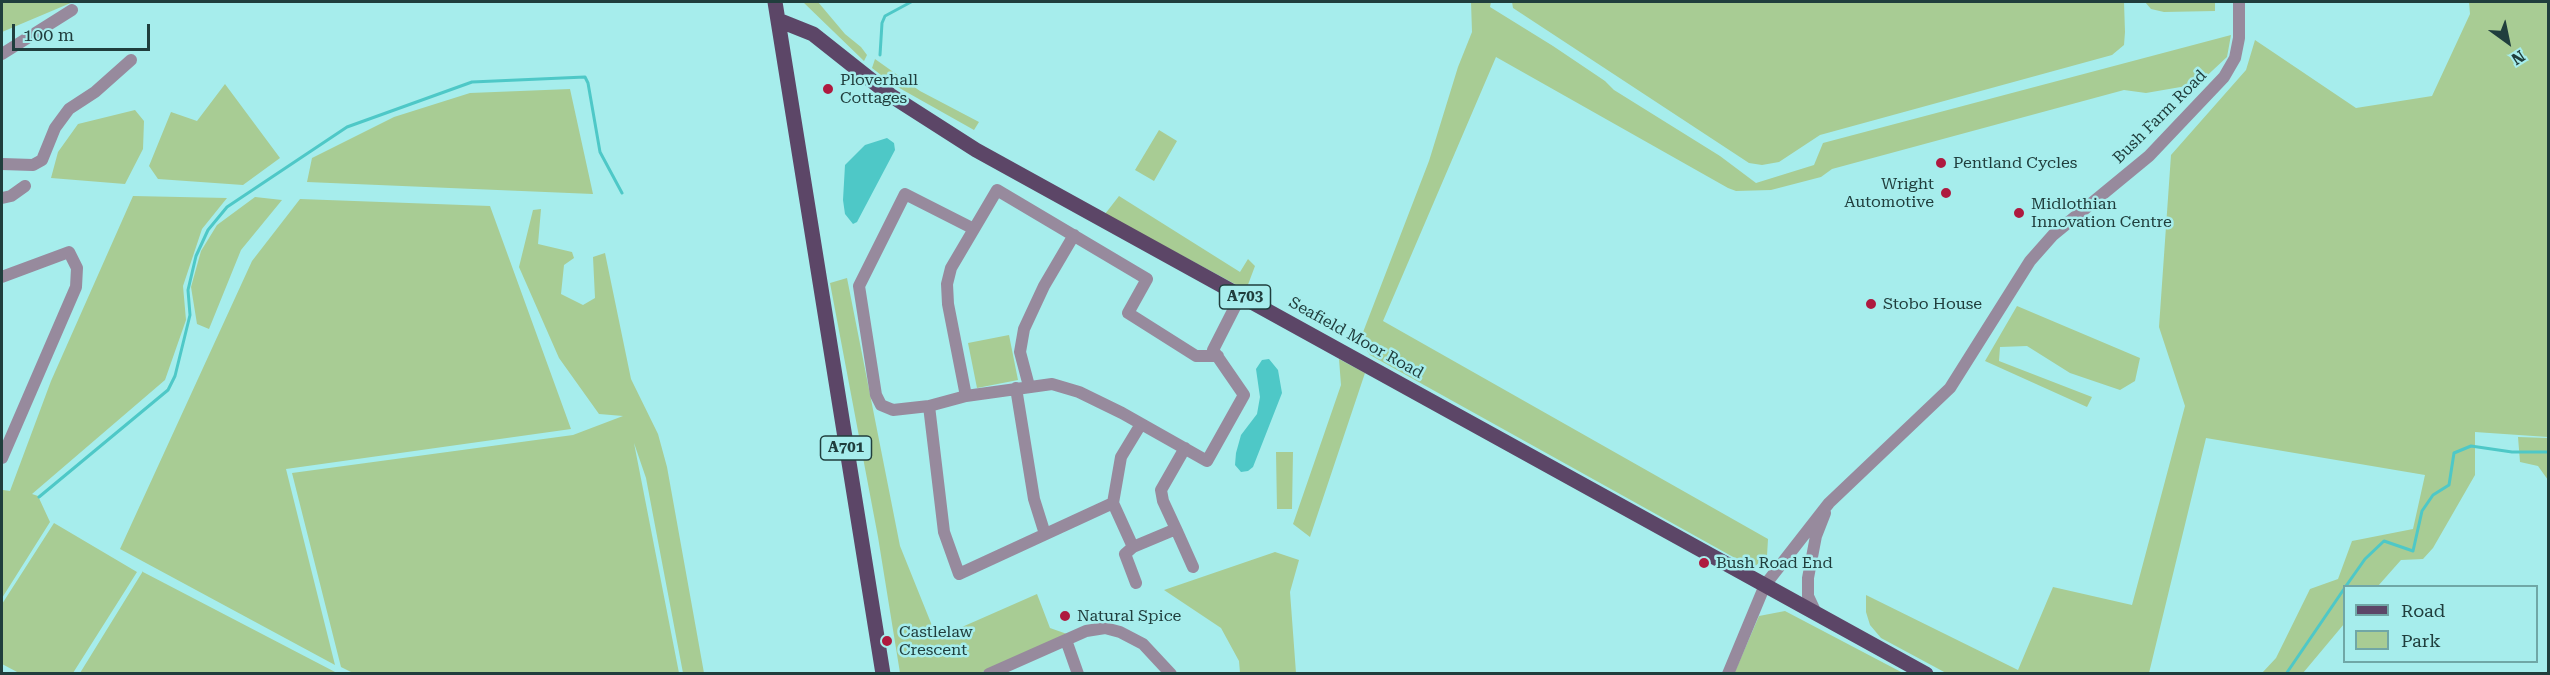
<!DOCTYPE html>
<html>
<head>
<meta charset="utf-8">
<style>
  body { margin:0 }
  #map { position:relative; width:2550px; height:675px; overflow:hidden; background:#a6edec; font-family:"Roboto Serif",serif }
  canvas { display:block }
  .frame { position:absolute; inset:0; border:3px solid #203e3d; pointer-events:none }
  .legend { position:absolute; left:2343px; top:585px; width:195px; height:78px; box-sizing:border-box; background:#a6edec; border:2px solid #70a7a6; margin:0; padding:8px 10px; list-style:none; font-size:18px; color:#203e3d }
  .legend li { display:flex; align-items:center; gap:12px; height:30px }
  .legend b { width:30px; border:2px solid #70a7a6 }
  .north { position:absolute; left:2478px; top:12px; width:60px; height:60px; -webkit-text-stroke:4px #a6edec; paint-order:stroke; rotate:147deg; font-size:16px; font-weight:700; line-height:24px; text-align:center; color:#203e3d }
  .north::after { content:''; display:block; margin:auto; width:21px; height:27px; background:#203e3d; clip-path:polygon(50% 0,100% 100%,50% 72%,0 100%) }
  .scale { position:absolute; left:12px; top:24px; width:138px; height:27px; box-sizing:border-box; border:3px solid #203e3d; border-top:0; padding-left:8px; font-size:18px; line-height:21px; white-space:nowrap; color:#203e3d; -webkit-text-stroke:4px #a6edec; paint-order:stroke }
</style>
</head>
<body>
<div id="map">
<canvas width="2550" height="675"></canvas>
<div class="frame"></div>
<ul class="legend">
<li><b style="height:8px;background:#5c4667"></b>Road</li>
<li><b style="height:16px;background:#a8cc94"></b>Park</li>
</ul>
<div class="north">N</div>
<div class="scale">100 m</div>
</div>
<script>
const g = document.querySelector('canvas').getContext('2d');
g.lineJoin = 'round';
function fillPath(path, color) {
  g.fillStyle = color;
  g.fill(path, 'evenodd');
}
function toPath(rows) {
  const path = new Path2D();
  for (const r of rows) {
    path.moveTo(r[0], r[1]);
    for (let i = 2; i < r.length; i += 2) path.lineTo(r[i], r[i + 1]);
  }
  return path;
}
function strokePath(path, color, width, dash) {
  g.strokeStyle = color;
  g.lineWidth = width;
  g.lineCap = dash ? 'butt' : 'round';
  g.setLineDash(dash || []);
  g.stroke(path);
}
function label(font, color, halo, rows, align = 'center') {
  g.font = font + ' "Roboto Serif",serif';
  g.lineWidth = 5;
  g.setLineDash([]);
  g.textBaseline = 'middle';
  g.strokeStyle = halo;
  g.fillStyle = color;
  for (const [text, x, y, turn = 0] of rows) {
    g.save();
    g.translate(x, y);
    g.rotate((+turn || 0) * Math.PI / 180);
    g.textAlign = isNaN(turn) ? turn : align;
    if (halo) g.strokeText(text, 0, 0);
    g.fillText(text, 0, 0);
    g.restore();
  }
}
fillPath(toPath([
  [2,2,73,2,2,32],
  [803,2,818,2,845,34,861,47,867,55,864,61],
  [1471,2,1491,2,1490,7,1553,46,1605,81,1614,90,1720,156,1756,183,1814,165,1823,143,2231,35,2227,57,2198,84,2146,93,2124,90,1832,169,1821,177,1771,190,1736,191,1728,188,1496,57,1383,321,1768,539,1767,556,1753,568,1370,355,1360,340,1429,161,1458,67,1472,32],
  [1512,2,2124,2,2125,32,2124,45,2112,55,1820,135,1779,162,1762,165,1749,163,1513,8],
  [2145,2,2215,2,2215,11,2164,12,2151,9],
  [2469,2,2548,2,2548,437,2475,432,2475,475,2433,548,2423,559,2401,560,2378,586,2344,586,2344,624,2303,673,2262,673,2276,658,2310,589,2338,579,2352,541,2413,529,2425,475,2206,438,2149,673,1946,673,1881,638,1870,625,1866,612,1866,595,2018,670,2053,587,2132,605,2185,406,2159,327,2171,155,2246,70,2255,40,2356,108,2432,96,2470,14],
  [875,59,920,91,979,122,974,130,894,85,872,68],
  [225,84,280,158,243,185,158,179,149,166,171,112,197,121],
  [570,89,593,194,307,182,312,158,394,117,470,93],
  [135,110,144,121,143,149,125,184,51,178,58,152,78,124],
  [1159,130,1177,141,1154,181,1135,170],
  [133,196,227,198,202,229,183,286,186,320,165,380,32,494,38,496,50,522,2,598,2,493,3,490,10,491,51,381],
  [1119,196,1240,272,1248,259,1255,266,1246,290,1105,214],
  [255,197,282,200,241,250,209,329,197,324,191,287,201,251,217,225],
  [300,199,490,206,571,429,286,469,335,665,120,549,252,261],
  [541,209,538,244,572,252,574,258,564,265,561,294,583,305,595,298,593,257,605,253,631,379,658,434,667,467,704,673,683,673,646,478,634,443,679,673,353,673,341,667,292,473,573,435,623,416,599,414,559,358,519,267,533,210],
  [847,278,900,546,937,638,1037,594,1050,628,1067,634,1061,639,980,673,900,673,878,537,830,283],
  [2017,306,2140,358,2135,381,2120,390,2070,373,2027,346,2000,347,1999,361,2092,397,2087,407,1985,361],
  [1009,335,1018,380,977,388,968,343],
  [1339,359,1365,373,1310,537,1293,524,1341,385],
  [2518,437,2548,438,2548,480,2538,466,2520,462],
  [1276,452,1293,452,1292,509,1277,509],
  [54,523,137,572,73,673,19,673,2,664,2,604],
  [1275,552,1299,560,1290,592,1296,673,1240,673,1239,661,1221,628,1164,590],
  [143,571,143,572,337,673,80,673],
  [1785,611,1903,673,1734,674,1759,616]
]), '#a8cc94');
fillPath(toPath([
  [887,138,894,143,895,150,857,222,853,224,845,214,843,200,845,165,865,145],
  [1269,359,1278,370,1282,393,1253,467,1248,471,1241,472,1235,465,1236,453,1241,435,1257,414,1260,397,1256,369,1262,360]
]), '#4ec8c7');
strokePath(toPath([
  [880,55,882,23,885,16,911,2],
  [39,497,168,390,175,376,190,315,188,290,196,256,208,230,227,207,347,127,472,82,585,77,588,83,600,152,622,193],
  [2346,586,2365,559,2384,541,2413,551,2422,511,2433,495,2449,485,2454,453,2471,446,2512,452,2548,452],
  [2286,674,2344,589]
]), '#4ec8c7', 3);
strokePath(toPath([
  [2,54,72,10],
  [2,164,33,165,42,160,55,128,69,109,95,92,131,60],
  [2,198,11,196,25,186],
  [974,229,905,194,859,286,876,395,881,405,893,410,929,406,966,396,1052,384,1079,392,1122,413,1207,461,1244,395,1213,350,1241,295],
  [2,277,69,252,77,268,76,287,2,458],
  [1029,386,1020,352,1024,329,1044,286,1074,235],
  [1016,388,1034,499,1045,534],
  [966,396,948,304,947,284,951,268,997,190,1147,279,1128,313,1196,356,1218,356],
  [929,406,944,532,959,574,1113,503],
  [1141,424,1121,457,1113,503,1133,547,1176,529,1163,501,1161,490,1185,448],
  [1176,529,1193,567],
  [1133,547,1125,554,1136,583],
  [1816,613,1808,596,1808,578,1816,536,1825,513],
  [1066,640,1078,674],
  [989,674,1086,631,1105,628,1120,632,1143,644,1171,674],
  [1728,674,1765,585,1829,503,1950,388,2030,261,2053,235,2149,156,2224,77,2235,58,2239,38,2239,2]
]), '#978a9d', 12);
strokePath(toPath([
  [775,2,883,674],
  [778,20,813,34,890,95,976,150,1926,674]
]), '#5c4667', 15);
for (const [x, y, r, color] of [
  [828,89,6,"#ae1a3f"],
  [1941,163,6,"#ae1a3f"],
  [1946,193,6,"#ae1a3f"],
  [2019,213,6,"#ae1a3f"],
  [1871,304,6,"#ae1a3f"],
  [1704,563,6,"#ae1a3f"],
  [1065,616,6,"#ae1a3f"],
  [887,641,6,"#ae1a3f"]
]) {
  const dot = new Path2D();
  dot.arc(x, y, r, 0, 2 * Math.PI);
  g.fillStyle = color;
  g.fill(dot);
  strokePath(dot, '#a6edec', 2);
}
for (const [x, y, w] of [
  [1245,297,51],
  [846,448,51]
]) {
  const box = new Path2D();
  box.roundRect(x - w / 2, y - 12, w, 24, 4.5);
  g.fillStyle = '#a6edec';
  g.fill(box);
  strokePath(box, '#203e3d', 1.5);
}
label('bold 15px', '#203e3d', null, [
  ["A703",1245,297],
  ["A701",846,448]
]);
label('16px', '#203e3d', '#a6edec', [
  ["Ploverhall",840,80],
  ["Cottages",840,98],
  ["Pentland Cycles",1953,163],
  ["Wright",1934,184,"right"],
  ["Automotive",1934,202,"right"],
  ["Midlothian",2031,204],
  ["Innovation Centre",2031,222],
  ["Stobo House",1883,304],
  ["Bush Road End",1716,563],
  ["Natural Spice",1077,616],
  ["Castlelaw",899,632],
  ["Crescent",899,650]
], 'left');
label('16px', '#203e3d', '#a6edec', [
  ["Bush Farm Road",2160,117,-45],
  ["Seafield Moor Road",1356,338,29]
]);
</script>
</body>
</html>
